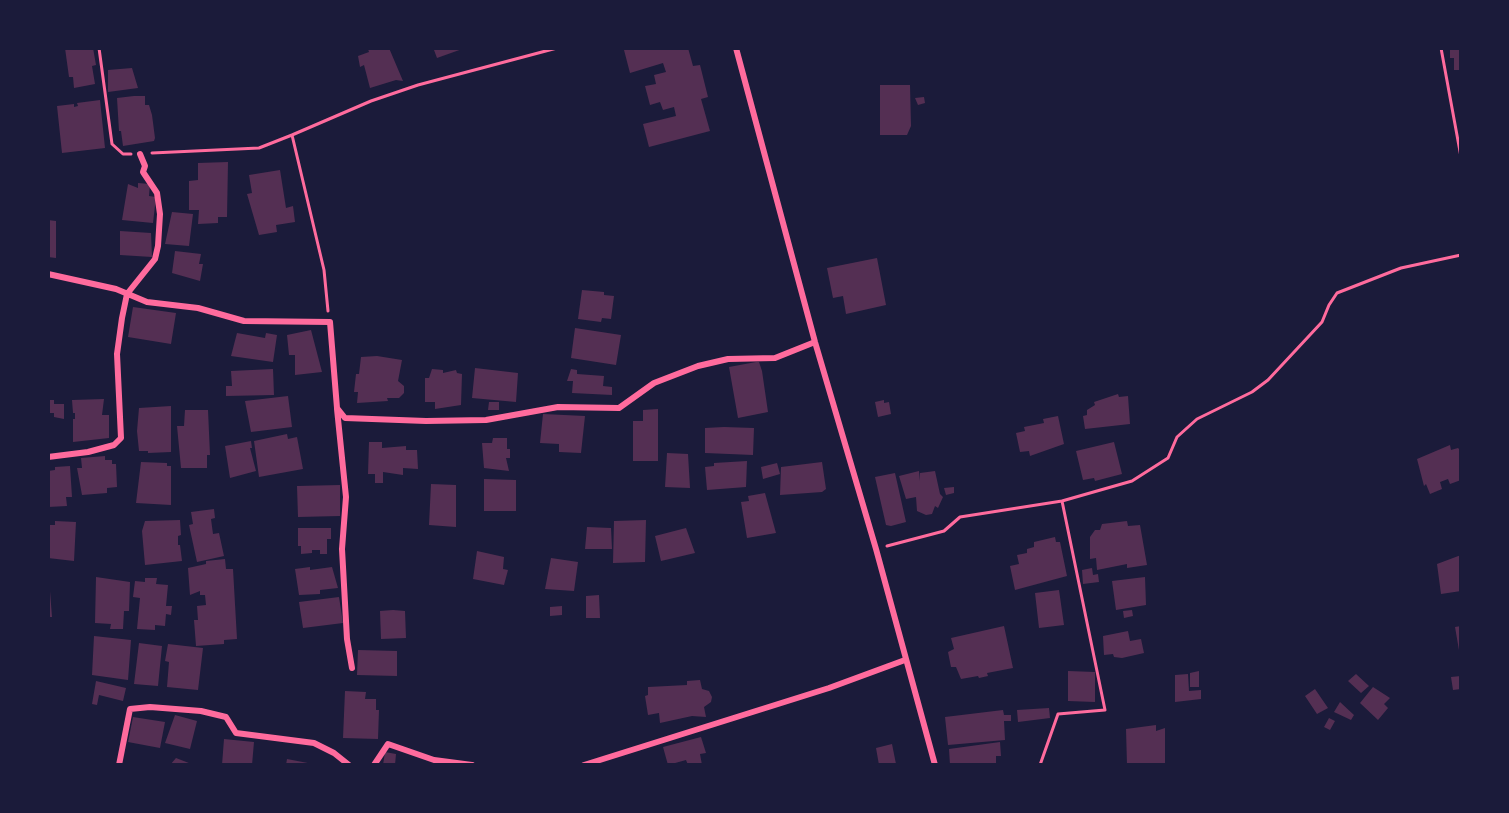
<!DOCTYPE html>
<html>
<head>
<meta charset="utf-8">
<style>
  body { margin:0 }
  #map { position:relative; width:1509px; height:813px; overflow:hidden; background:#1b1b3a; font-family:Poppins,sans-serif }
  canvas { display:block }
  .frame { position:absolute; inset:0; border:50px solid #1b1b3a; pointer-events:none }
</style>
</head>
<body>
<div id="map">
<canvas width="1509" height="813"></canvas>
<div class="frame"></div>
</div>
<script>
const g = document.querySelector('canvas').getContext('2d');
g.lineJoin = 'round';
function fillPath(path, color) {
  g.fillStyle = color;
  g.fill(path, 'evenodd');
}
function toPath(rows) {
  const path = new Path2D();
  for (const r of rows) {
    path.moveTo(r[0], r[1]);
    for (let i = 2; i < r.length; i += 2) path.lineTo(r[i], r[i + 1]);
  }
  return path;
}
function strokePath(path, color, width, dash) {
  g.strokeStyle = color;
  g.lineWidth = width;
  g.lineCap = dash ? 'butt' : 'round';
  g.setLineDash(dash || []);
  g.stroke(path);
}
fillPath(toPath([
  [65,48,93,48,96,65,92,66,95,84,74,88,73,77,69,77],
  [389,48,403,81,396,80,370,88,364,65,360,67,358,56,369,52,368,49,371,48],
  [430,48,465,48,437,58,434,50],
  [630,48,688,48,693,66,700,65,708,97,701,99,710,131,649,147,643,124,676,116,674,107,663,110,660,102,650,105,645,86,656,84,654,75,666,72,663,63,630,73,624,50],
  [1450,48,1461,48,1461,70,1454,70,1454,58,1450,58],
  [132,68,138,88,108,92,108,70],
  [880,85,910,85,911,126,907,135,880,135],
  [134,96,145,96,145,105,149,105,152,115,155,138,154,141,123,146,121,131,119,131,117,98],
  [924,97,925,103,918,105,915,98],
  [100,100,105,148,62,153,57,106,74,104,74,107,78,106,77,103],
  [228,162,227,217,218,217,218,223,198,224,199,210,189,210,189,181,198,180,198,163],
  [280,170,286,208,293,206,295,222,276,225,277,232,259,235,247,194,252,193,249,175],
  [138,183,150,184,149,196,156,197,153,223,122,220,128,184,138,188],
  [172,212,193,214,189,246,165,244],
  [48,220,56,221,56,258,48,257],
  [120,231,151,233,152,257,120,255],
  [175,251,201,254,199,264,203,264,200,281,172,273],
  [877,258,886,305,846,314,843,296,833,298,827,268],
  [582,290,604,292,604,295,614,296,611,319,602,318,601,322,578,319],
  [133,307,176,313,171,344,128,337],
  [575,328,621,335,616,365,571,358],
  [311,330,322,372,295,375,295,355,289,355,287,335],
  [237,333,265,338,266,333,277,335,273,362,231,356],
  [377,356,402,360,398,381,404,386,404,393,399,398,387,398,388,401,357,403,358,392,354,392,356,374,359,374,361,357],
  [756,362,759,362,762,371,768,412,738,418,729,367],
  [475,368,518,373,516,402,472,398],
  [273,369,274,395,226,396,226,386,232,386,231,371],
  [432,369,443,370,443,373,456,370,457,373,462,374,461,405,435,409,435,402,425,402,425,378,429,378],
  [571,369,577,370,577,374,604,376,603,386,612,387,612,395,572,393,573,381,567,381],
  [1118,394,1119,397,1128,396,1130,424,1085,429,1083,416,1087,415,1087,410,1095,405,1094,402],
  [288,396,292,427,251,432,245,401],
  [104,399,102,415,109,415,109,438,73,442,73,419,75,419,75,413,73,413,72,400],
  [48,400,54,400,54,404,64,404,64,419,54,417,54,413,48,413],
  [884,400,884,403,889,402,891,414,878,417,875,402],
  [489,402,499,402,499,410,488,410],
  [171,406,171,452,148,453,148,451,139,451,137,431,139,408],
  [658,409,658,461,633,461,633,421,643,421,643,410],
  [185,410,208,410,210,455,207,455,207,468,181,468,177,426,184,426],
  [543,414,585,416,581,453,559,452,559,444,540,443],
  [1058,416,1064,444,1030,456,1029,451,1020,452,1016,433,1025,431,1024,427,1044,423,1043,419],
  [724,427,754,428,753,455,705,453,705,428],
  [287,434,288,439,297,437,303,469,259,477,254,441],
  [493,438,507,438,507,449,510,449,510,458,506,458,509,471,484,468,482,443,492,443],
  [251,441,252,448,250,448,256,471,230,478,225,446],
  [369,442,382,442,382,448,406,446,406,450,417,450,418,469,403,468,403,475,383,472,383,483,375,483,375,474,368,474],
  [1114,442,1122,474,1095,481,1094,478,1083,480,1076,451],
  [1450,445,1451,450,1458,448,1461,451,1461,480,1450,484,1448,479,1440,482,1442,489,1430,494,1426,484,1424,486,1417,459],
  [667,453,688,454,690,488,665,487],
  [105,456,105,460,112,460,112,464,116,464,117,487,107,488,107,493,82,495,77,468,82,468,81,458],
  [747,461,746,487,707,490,705,467,714,466,714,463],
  [141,462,167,463,167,466,171,466,171,505,136,503],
  [822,462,826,489,822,492,780,495,781,467],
  [777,463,780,474,763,479,761,467],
  [70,466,72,497,66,497,67,506,48,507,48,471,55,470,55,467],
  [919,471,920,481,920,473,935,471,940,494,943,497,938,508,935,506,932,514,926,515,917,511,916,497,906,499,899,476],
  [895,473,906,522,891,526,886,525,875,477],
  [484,479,516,480,516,511,484,511],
  [431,484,456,485,456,527,429,525],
  [340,485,340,516,298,517,297,486],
  [954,487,954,493,946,495,944,488],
  [765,493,776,533,747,538,741,502,749,501,748,496],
  [214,509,215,518,211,519,213,534,219,533,224,556,197,562,189,525,193,524,191,512],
  [180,520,181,535,178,536,178,545,180,545,182,561,145,565,142,531,145,521],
  [646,520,645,562,613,563,614,521],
  [55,521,76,522,74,561,48,558,48,525,55,525],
  [1127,521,1128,526,1140,525,1147,565,1127,568,1127,564,1097,570,1096,558,1090,559,1090,537,1095,530,1100,530,1102,524],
  [587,527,611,528,612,549,585,549],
  [298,528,331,528,331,539,327,539,327,554,320,554,320,550,312,550,312,553,301,554,301,546,298,546],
  [686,528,695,553,661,561,655,536],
  [1055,537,1056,542,1060,542,1067,576,1015,590,1010,566,1019,564,1017,555,1027,553,1027,549,1034,547,1034,542],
  [477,551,504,557,503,569,508,570,504,585,473,579],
  [1461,555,1461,591,1441,594,1437,564],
  [551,558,578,562,574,591,545,589],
  [225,559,226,569,233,569,237,639,224,640,224,644,196,646,194,620,198,620,197,606,206,605,205,595,200,595,200,591,190,595,188,568,206,564,206,567,206,561],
  [310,567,310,570,332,567,338,588,320,590,320,594,299,595,295,569],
  [1092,568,1093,575,1098,574,1099,582,1083,584,1082,570],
  [96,577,130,582,129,611,124,611,123,629,110,629,111,624,95,623],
  [1145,577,1146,605,1116,610,1112,581],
  [145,578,157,578,156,584,168,585,166,606,172,606,171,615,166,614,165,626,155,625,155,630,137,629,140,598,133,597,135,581,145,582],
  [1059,590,1064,625,1039,628,1035,593],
  [48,591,50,591,52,617,48,617],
  [599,595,600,618,586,618,586,596],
  [339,597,343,623,303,628,299,602],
  [562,606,562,615,550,616,550,607],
  [393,610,405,611,406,638,381,639,380,611],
  [1132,610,1133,616,1124,618,1123,611],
  [1004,626,1013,668,987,673,988,676,979,678,978,676,961,679,956,667,951,667,948,652,954,649,951,638],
  [1461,626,1461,656,1460,656,1455,627],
  [1128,631,1130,641,1141,639,1144,653,1122,658,1114,657,1113,654,1104,655,1103,636],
  [94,636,131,640,128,680,92,675],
  [139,643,162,646,158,686,134,684],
  [168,644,203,648,198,690,167,687,169,662,165,661],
  [358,650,397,651,397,676,357,675],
  [1068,671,1095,672,1095,702,1068,701],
  [1199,671,1199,687,1190,687,1190,673],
  [1188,674,1189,691,1201,690,1201,699,1175,702,1175,675],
  [1356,674,1369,686,1361,693,1348,681],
  [1461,676,1461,689,1453,690,1451,677],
  [700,680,702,689,709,691,712,697,711,702,704,707,706,717,692,716,660,723,659,713,648,715,645,696,648,695,648,687,687,685,687,681],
  [96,681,126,688,123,701,99,695,97,705,92,704],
  [1373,687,1390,698,1384,704,1388,708,1378,720,1360,703],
  [1315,689,1328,708,1317,714,1305,696],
  [345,691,366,692,365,699,376,699,376,710,379,710,378,739,343,738],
  [1340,702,1354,715,1351,720,1334,712],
  [1049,708,1050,718,1018,722,1017,710],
  [1003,710,1004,715,1011,715,1011,721,1004,721,1005,740,948,745,945,717],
  [175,715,197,721,190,749,165,743],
  [133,717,165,722,160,748,128,742],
  [1329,718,1335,721,1330,730,1324,727],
  [1156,725,1156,731,1165,728,1165,765,1127,765,1126,729],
  [701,737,706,753,700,754,702,765,688,765,686,760,668,765,663,747],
  [224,739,254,742,252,765,222,765],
  [1000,742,1001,756,996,756,996,765,950,765,949,749],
  [892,744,896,764,879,765,876,748],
  [385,752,396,754,395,765,383,765],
  [176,758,194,765,170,765],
  [287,759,313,764,313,765,286,765]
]), '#542f53');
strokePath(toPath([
  [99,48,112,144,123,154,131,154],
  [1441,48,1461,157],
  [152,153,259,148,292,135],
  [328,311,324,270,292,135,371,101,418,85,557,48],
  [1062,501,1132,481,1168,458,1177,437,1197,419,1252,392,1268,380,1322,322,1329,305,1337,293,1401,268,1461,255],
  [887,546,944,531,960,517,1062,501,1105,710,1058,714,1040,765]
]), '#ff6b9d', 3);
strokePath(toPath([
  [736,48,815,342,876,549,935,765],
  [48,274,116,289,147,302,198,308,244,321,330,322,337,408,345,418,426,421,486,420,558,407,619,408,654,383,698,366,728,359,775,358,815,342],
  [337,409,346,497,342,549,347,639,352,668],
  [48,457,88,452,114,445,121,438,117,354,122,318,127,294,155,259,158,246,160,214,157,193,143,172,145,166,140,154],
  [119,765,130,709,150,707,201,711,226,717,236,733,314,743,334,753,349,765],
  [374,765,388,744,434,760,472,765],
  [584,765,829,688,905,660]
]), '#ff6b9d', 6);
</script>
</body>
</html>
